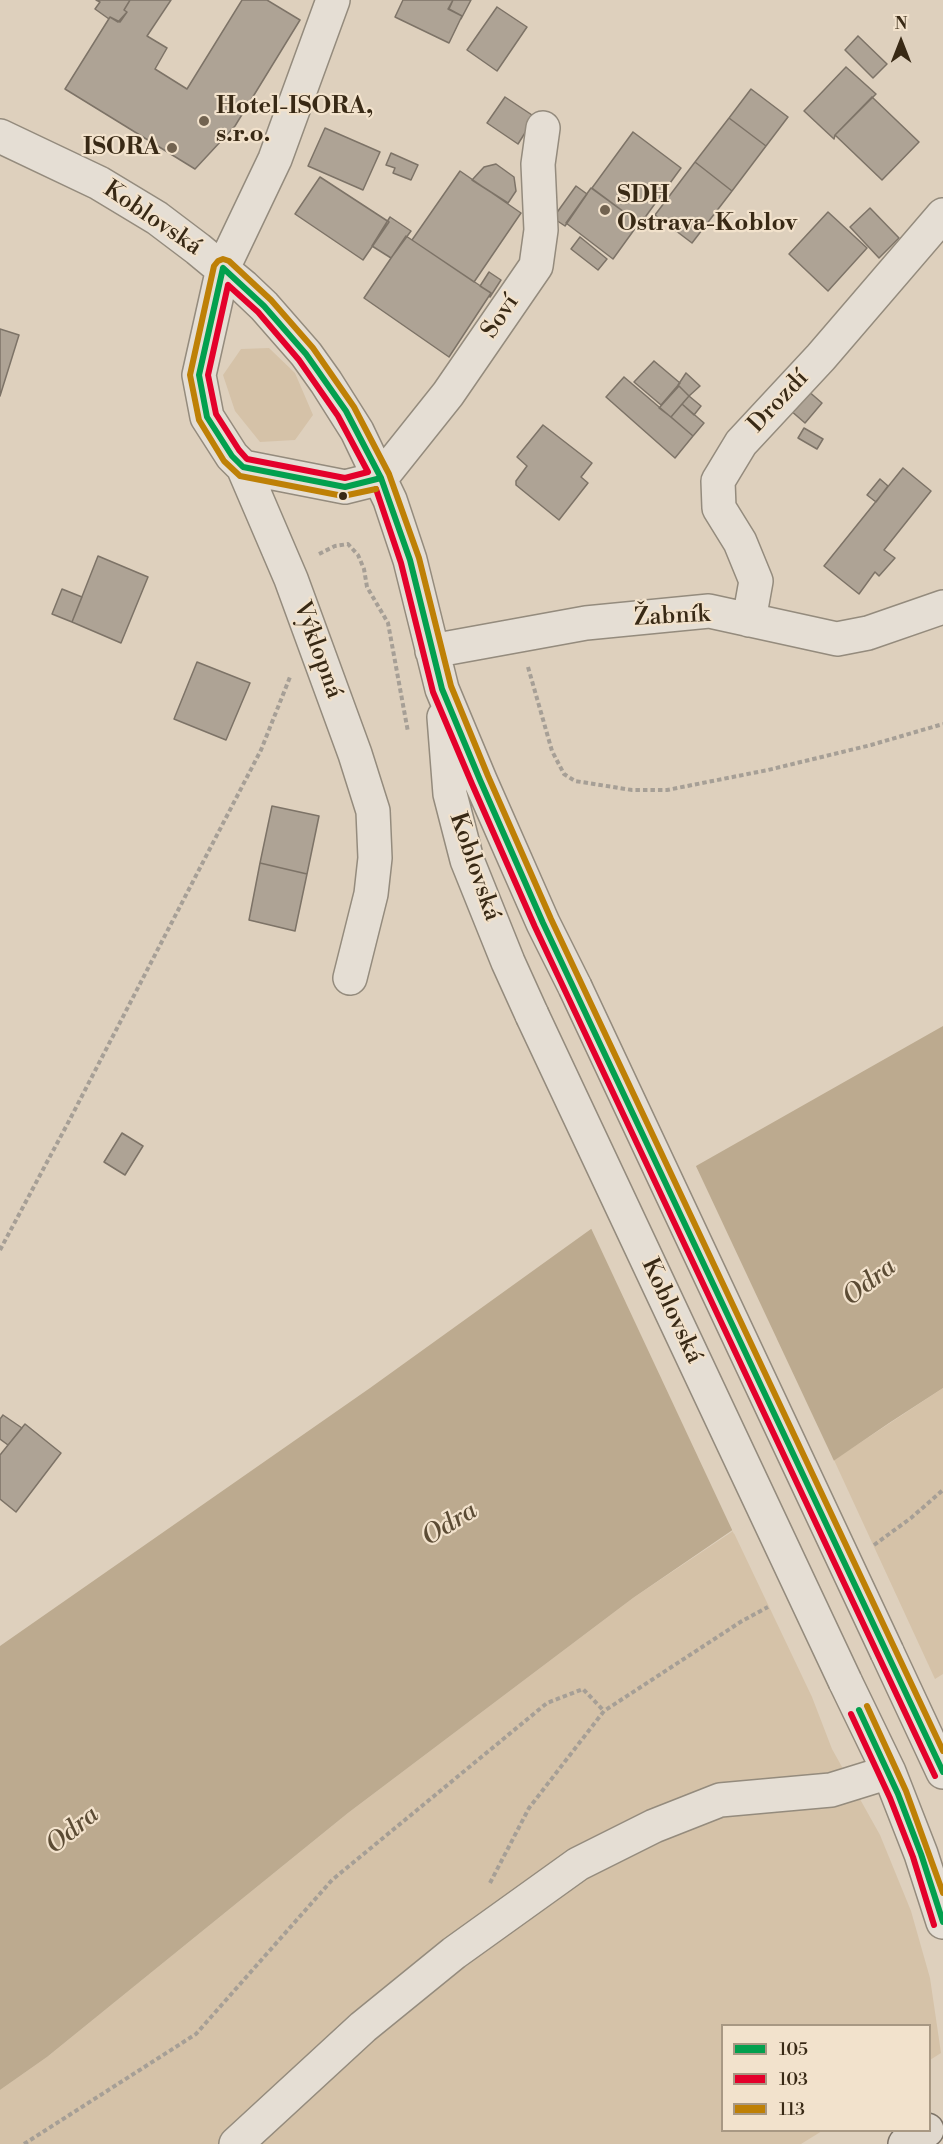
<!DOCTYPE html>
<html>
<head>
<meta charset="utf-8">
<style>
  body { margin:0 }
  #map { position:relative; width:943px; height:2144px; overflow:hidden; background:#ded0bd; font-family:"Libre Bodoni",serif }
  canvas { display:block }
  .legend { position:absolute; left:721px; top:2024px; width:210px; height:108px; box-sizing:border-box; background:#f2e2cc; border:2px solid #a89883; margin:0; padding:8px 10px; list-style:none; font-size:18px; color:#382915 }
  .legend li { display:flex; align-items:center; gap:12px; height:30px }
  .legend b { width:30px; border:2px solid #a89883 }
  .north { position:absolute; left:871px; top:12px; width:60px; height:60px; -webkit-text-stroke:4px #f2e2cc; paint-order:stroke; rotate:0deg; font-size:16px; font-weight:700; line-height:24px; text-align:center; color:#382915 }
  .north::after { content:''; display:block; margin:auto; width:21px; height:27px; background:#382915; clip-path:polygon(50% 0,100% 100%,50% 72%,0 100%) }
</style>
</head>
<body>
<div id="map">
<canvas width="943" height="2144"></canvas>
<ul class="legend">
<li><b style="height:8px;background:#03a04e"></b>105</li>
<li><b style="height:8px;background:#e4002b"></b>103</li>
<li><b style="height:8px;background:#be8006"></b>113</li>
</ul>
<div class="north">N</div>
</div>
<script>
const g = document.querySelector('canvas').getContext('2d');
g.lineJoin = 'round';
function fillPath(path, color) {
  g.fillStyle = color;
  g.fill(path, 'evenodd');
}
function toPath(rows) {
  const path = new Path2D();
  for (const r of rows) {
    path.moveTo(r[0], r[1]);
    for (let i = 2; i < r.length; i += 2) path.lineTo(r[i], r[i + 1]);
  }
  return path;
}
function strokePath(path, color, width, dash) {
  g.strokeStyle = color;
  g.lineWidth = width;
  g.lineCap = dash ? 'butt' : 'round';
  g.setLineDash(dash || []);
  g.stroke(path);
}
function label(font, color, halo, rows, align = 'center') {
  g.font = font + ' "Libre Bodoni",serif';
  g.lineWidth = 4.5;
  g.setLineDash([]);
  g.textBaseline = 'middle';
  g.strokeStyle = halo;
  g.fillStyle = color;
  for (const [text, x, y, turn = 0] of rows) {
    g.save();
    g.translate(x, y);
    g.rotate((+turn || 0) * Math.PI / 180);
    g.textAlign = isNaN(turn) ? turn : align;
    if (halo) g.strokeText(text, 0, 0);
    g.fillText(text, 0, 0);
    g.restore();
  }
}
fillPath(toPath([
  [269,348,295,373,313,415,295,440,260,442,235,411,223,375,241,349],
  [943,1388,943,1674,935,1679,834,1460],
  [733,1531,812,1697,832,1749,880,1835,911,1911,930,1978,941,2053,930,2060,930,2026,722,2026,722,2130,822,2131,801,2144,0,2144,0,2090,47,2057,348,1813,633,1598]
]), '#d5c2a8');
fillPath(toPath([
  [943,1026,943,1388,889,1423,633,1598,348,1813,47,2057,0,2090,0,1646,370,1388,591,1229,696,1166]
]), '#bcaa8f');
fillPath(toPath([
  [695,1164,835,1463,734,1534,590,1226]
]), '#ded0bd');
const building = toPath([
  [96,0,130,0,124,10,127,12,118,22,110,17,109,19,95,9,100,2,96,0],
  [130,0,171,0,147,36,167,48,155,69,187,89,242,0,267,0,300,20,235,126,195,169,65,89,110,17,120,22,127,12,124,10,130,0],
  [403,0,453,0,448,9,462,16,449,43,395,17,403,0],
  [453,0,471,0,461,19,462,16,449,9,453,0],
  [497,7,527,27,497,71,467,50,497,7],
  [858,36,887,64,873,78,845,50,858,36],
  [846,67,876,94,835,135,834,139,804,111,846,67],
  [751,89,788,117,766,146,729,118,751,89],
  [505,97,535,117,518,144,487,123,505,97],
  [872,97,919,142,882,180,835,135,872,97],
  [729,118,766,146,732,191,695,162,729,118],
  [325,128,380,152,363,190,308,166,325,128],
  [633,132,681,168,638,227,639,223,592,188,633,132],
  [391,153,418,165,411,180,393,173,395,168,386,165,391,153],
  [695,162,732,191,692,243,655,215,695,162],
  [496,164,514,177,516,191,508,203,472,180,484,167,496,164],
  [460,171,521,213,474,282,412,240,460,171],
  [320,177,389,222,363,260,295,214,320,177],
  [576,186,587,194,565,226,553,218,576,186],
  [591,188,639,223,613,259,566,223,591,188],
  [870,208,899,238,879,258,850,227,870,208],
  [828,212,867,248,828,291,789,254,828,212],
  [390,217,411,231,391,258,372,246,390,217],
  [406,236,491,293,449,357,364,298,406,236],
  [580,237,607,259,598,270,571,249,580,237],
  [489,272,501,280,490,297,491,293,480,286,489,272],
  [0,329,19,335,0,396,0,329],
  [654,361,680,383,661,405,634,382,654,361],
  [686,373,700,386,689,396,678,385,686,373],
  [624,377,693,436,675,458,606,397,624,377],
  [679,386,689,396,671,417,659,408,679,386],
  [807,390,822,403,805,423,790,410,807,390],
  [689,396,701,406,694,415,682,404,689,396],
  [682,404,704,423,693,436,671,417,682,404],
  [543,425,592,463,581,477,588,483,559,520,516,485,516,481,527,466,517,457,543,425],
  [804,428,823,439,817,449,798,438,804,428],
  [903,468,931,491,884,550,895,558,879,576,875,572,859,594,824,566,903,468],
  [880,479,888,486,876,502,867,495,880,479],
  [98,556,148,577,121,643,72,622,98,556],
  [62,589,82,597,72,622,52,614,62,589],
  [197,662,250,683,226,740,174,719,197,662],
  [272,806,319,816,307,874,260,863,272,806],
  [260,863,307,874,295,931,249,920,260,863],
  [122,1133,143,1146,125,1175,104,1162,122,1133],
  [3,1415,22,1428,8,1445,0,1439,0,1419,3,1415],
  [25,1424,61,1453,16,1512,0,1499,0,1455,25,1424]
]);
fillPath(building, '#aea395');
strokePath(building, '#7d7367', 1.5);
const minor = toPath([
  [333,0,275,159,223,268,199,375,207,417,232,456,243,467,291,579,355,754,373,811,375,858,371,894,350,978],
  [0,136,99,183,157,218,198,249,244,287,264,306,306,354,326,382,357,431,390,500,410,560,442,689,480,780,543,923,575,987],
  [243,467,345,487,381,478],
  [381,478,448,394,536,266,541,230,538,164,543,128],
  [749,620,756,581,740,542,719,508,718,481,741,443,821,357,943,215],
  [432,651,586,623,709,611,837,639,868,633,943,607],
  [444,717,450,794,467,860,508,962,532,1015],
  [887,1652,943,1772],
  [845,1681,889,1772,921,1854,943,1922],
  [236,2144,363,2027,454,1953,578,1864,654,1826,720,1800,831,1790,889,1772]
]);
const highway = toPath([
  [905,2144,927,2130]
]);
strokePath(minor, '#948b7d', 36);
strokePath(highway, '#7d7367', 36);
strokePath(toPath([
  [319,554,335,546,348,544,358,555,364,569,367,587,388,623,408,732],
  [528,667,552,751,564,774,575,781,632,790,667,790,768,770,871,745,943,724],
  [0,1250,69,1121,261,750,290,677],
  [874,1545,911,1518,943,1490],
  [490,1883,529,1808,604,1711,742,1621,768,1607],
  [24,2144,196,2034,332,1880,547,1703,583,1689,604,1711]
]), '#a69f96', 4, [4.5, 3]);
strokePath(minor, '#e5ded4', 33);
strokePath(highway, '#e0d8cd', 33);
const minorBridge = toPath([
  [575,987,887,1652],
  [532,1015,845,1681]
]);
strokePath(minorBridge, '#948b7d', 36, []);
strokePath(minorBridge, '#e5ded4', 33);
strokePath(toPath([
  [223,268,264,306,306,354,346,411,381,478,345,487,243,467,232,456,207,417,199,375,223,268],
  [381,478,410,560,442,689,480,780,543,923,943,1772],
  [859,1710,898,1794,921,1854,943,1922]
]), '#03a04e', 6);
strokePath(toPath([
  [228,285,258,312,299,360,338,416,368,472,345,478,247,459,239,450,216,414,208,375,228,285],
  [376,489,401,563,433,692,472,784,535,927,935,1776],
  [851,1714,890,1798,913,1857,934,1925]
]), '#e4002b', 6);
strokePath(toPath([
  [389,474,419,558,451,686,488,776,551,919,943,1751],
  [376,489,343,496,240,476,224,461,199,420,190,375,214,266,218,261,223,259,229,261,271,300,313,348,354,407,389,474],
  [867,1706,906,1791,943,1893]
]), '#be8006', 6);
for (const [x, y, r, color] of [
  [204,121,6,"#726350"],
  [172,148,6,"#726350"],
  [605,210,6,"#726350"],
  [343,496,5,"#382915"]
]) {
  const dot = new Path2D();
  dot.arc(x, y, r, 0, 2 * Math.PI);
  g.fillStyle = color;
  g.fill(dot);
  strokePath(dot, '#f2e2cc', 2);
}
label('bold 24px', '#382915', '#f2e2cc', [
  ["Hotel-ISORA,",216,107],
  ["s.r.o.",216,135],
  ["ISORA",160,148,"right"],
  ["SDH",617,196],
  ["Ostrava-Koblov",617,224]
], 'left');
label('24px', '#382915', '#f2e2cc', [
  ["Koblovská",152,219,34],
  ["Soví",501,317,-56],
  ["Drozdí",779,402,-47],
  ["Žabník",672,617,-3],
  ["Výklopná",317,650,70],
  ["Koblovská",474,867,71],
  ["Koblovská",671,1311,65]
]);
label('italic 26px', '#5b4b34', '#f2e2cc', [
  ["Odra",870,1283,-38],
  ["Odra",450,1525,-32],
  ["Odra",73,1831,-39]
]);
</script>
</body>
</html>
